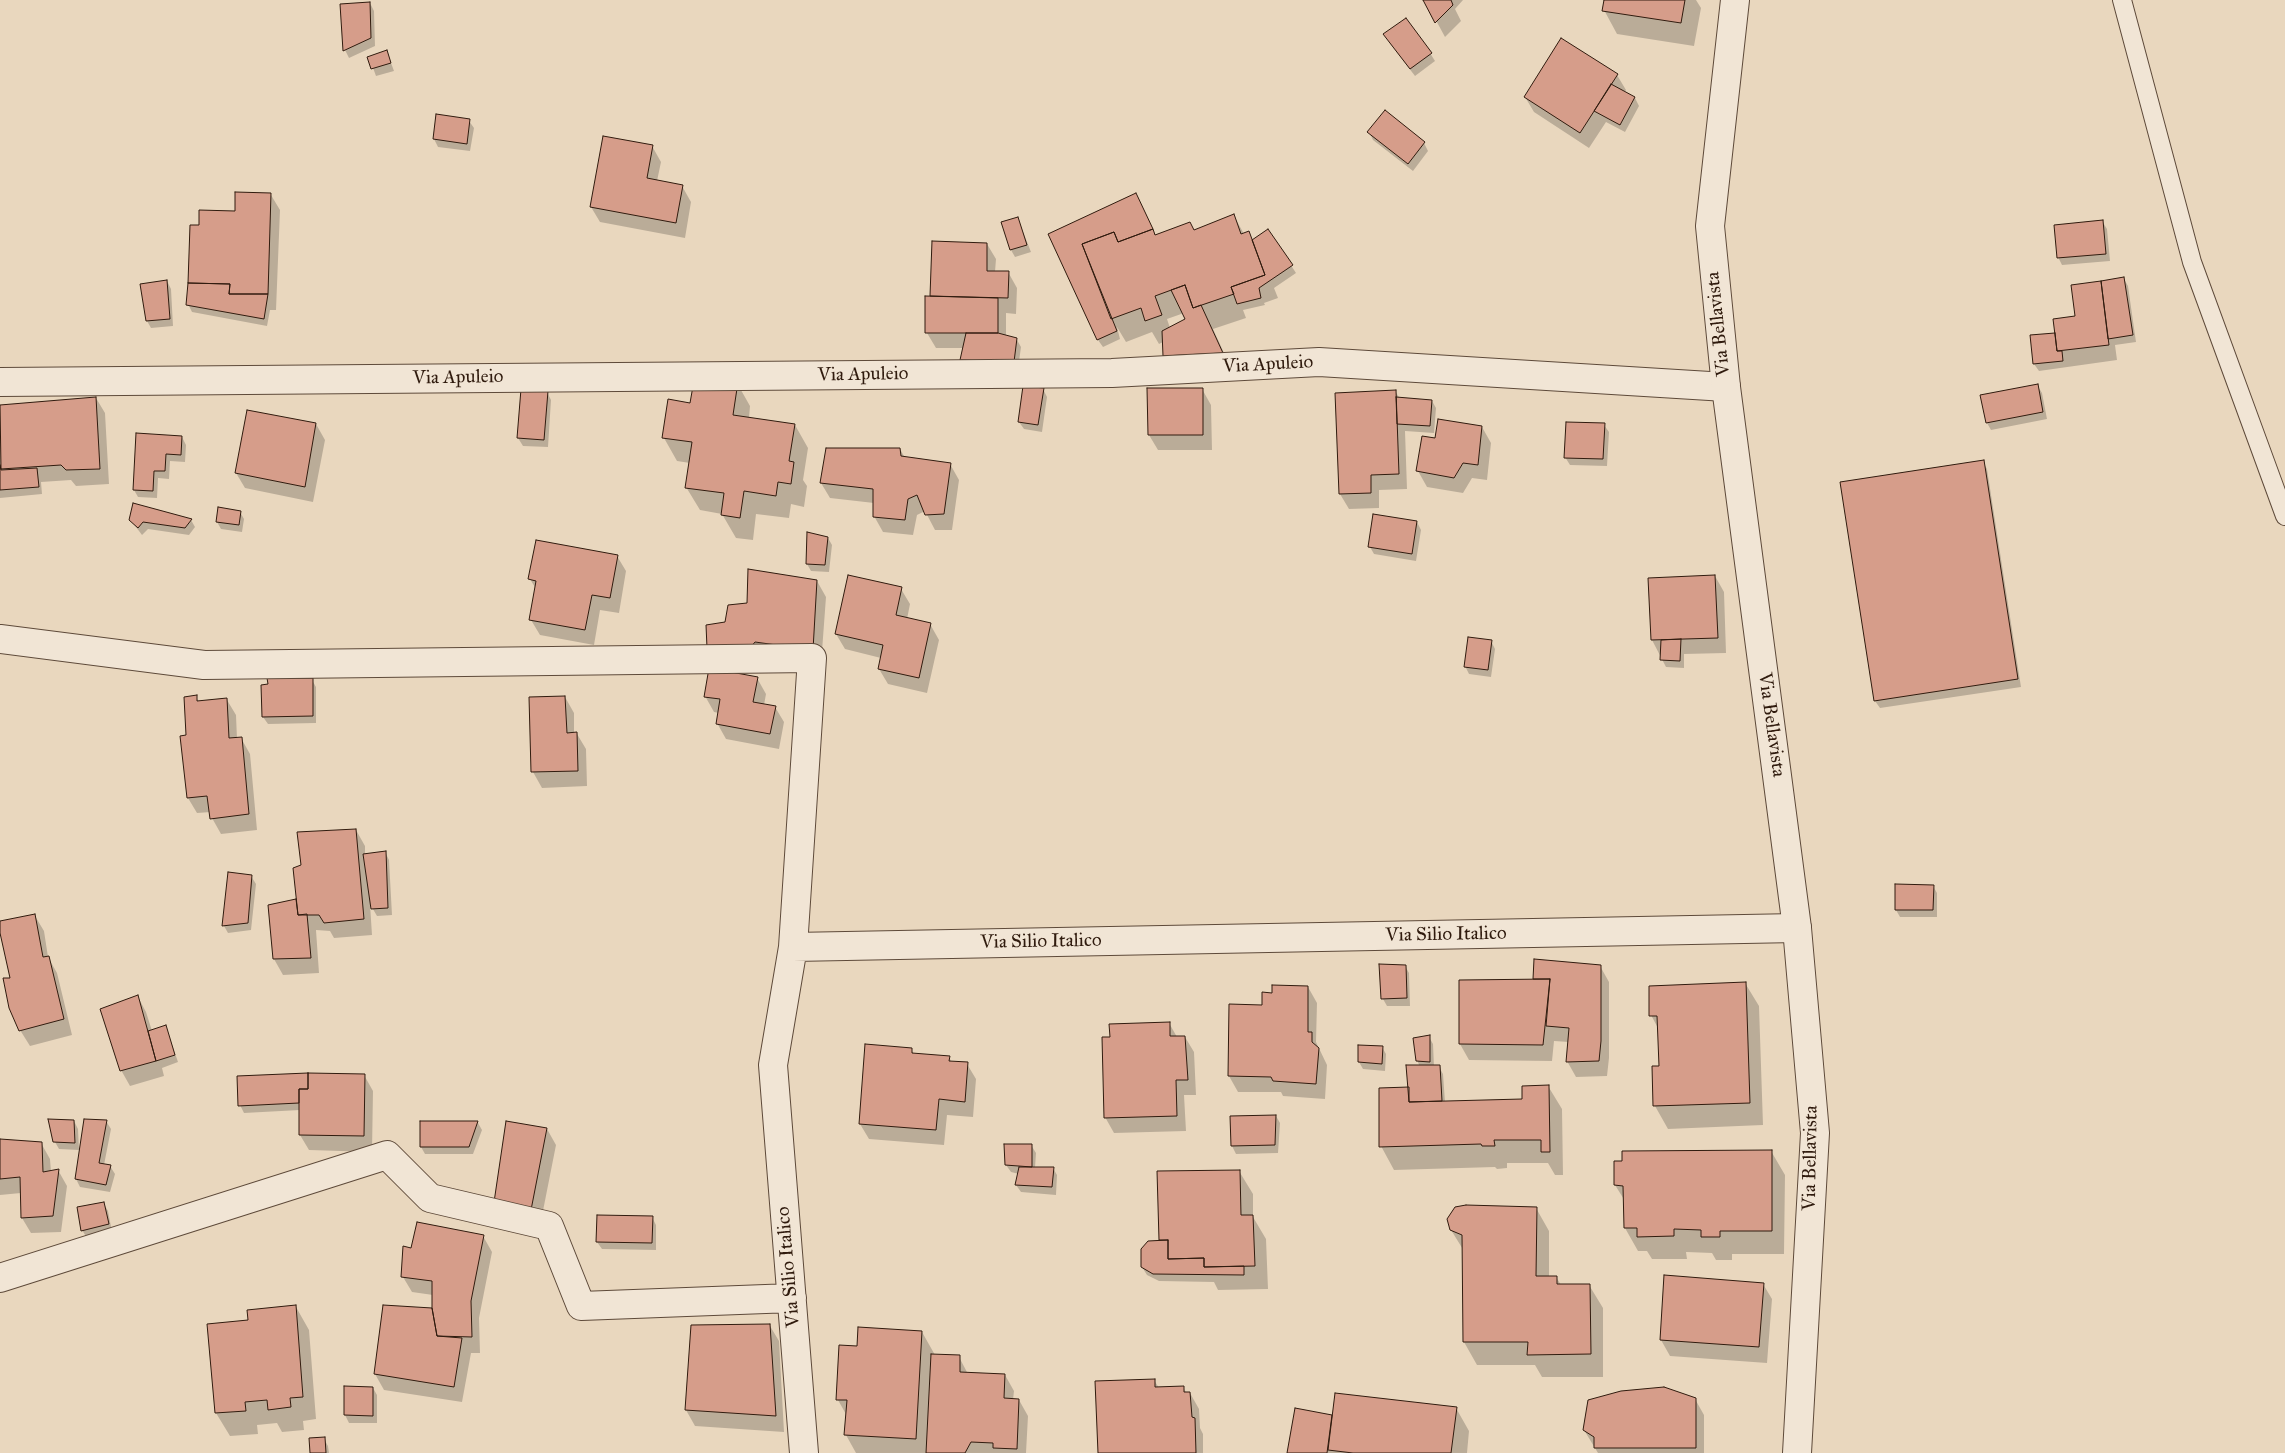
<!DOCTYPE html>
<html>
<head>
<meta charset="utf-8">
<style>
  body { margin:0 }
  canvas { display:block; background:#e9d7be }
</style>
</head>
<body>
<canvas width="2285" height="1453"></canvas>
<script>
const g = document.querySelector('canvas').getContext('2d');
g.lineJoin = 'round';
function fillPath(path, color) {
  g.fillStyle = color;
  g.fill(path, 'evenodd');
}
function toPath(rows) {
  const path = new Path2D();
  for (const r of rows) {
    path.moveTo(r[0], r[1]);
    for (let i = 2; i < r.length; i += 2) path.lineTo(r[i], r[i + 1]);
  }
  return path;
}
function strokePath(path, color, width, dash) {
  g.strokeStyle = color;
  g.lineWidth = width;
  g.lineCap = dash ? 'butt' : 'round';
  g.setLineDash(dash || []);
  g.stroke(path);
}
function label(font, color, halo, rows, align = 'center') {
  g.font = font + ' "IM FELL Great Primer",serif';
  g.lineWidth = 4;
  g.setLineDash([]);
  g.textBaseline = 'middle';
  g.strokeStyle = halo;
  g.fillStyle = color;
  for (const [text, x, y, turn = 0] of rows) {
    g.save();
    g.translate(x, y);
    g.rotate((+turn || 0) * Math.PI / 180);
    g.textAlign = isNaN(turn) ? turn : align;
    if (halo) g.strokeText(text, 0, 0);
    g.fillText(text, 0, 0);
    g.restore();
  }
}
fillPath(toPath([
  [1425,0,1463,0,1455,9,1461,21,1445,37],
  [1605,0,1696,0,1701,8,1694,46,1617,34,1604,10],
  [370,3,374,11,375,46,349,58,345,50,341,6],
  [1389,42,1430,53,1435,61,1415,76],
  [387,52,394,71,376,76,369,57],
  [1617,75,1626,90,1624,93,1635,98,1639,106,1625,132,1606,122,1589,148,1534,112,1525,97],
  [1385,112,1424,143,1428,151,1413,171,1373,140,1369,132],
  [469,121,474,128,470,151,438,147,434,139],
  [652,146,661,162,657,181,682,186,691,202,685,238,600,222,591,207],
  [271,195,280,210,276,310,270,310,267,326,192,312,188,304,200,227,236,212],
  [1140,202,1156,236,1194,231,1234,216,1244,234,1248,233,1253,241,1268,230,1296,273,1274,288,1278,298,1264,303,1265,305,1243,310,1246,318,1213,329,1231,368,1173,371,1164,356,1163,342,1159,344,1152,332,1126,342,1117,327,1120,339,1103,347,1098,340,1049,235],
  [1184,313,1187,320,1170,328,1167,319],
  [1018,219,1031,252,1015,257,1011,250],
  [2102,221,2107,229,2110,261,2062,265,2058,257],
  [933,242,987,244,996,259,995,272,1008,272,1017,288,1016,314,1006,313,1006,336,1017,340,1021,347,1018,369,966,367,961,359,964,348,936,348,927,333,931,298],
  [2124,279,2128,286,2136,342,2115,345,2117,360,2039,371,2034,364,2056,334],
  [167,281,171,289,173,326,151,328,147,321,142,285],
  [737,383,750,406,749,418,795,425,808,448,803,480,807,486,804,507,791,504,789,518,756,514,753,540,736,538,722,514,700,510,686,487,690,463,677,461,664,438,691,404],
  [2037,385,2042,393,2047,419,1991,430,1987,423],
  [1043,389,1047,397,1042,432,1024,429,1019,422],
  [1202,389,1211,405,1212,450,1158,450,1149,435],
  [522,391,547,392,551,400,548,447,523,446,518,438],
  [1395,391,1400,399,1432,401,1436,408,1434,433,1405,431,1407,489,1379,490,1379,508,1349,509,1340,494],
  [96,398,105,413,109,484,76,486,71,480,41,482,42,494,0,498,0,406],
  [316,424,325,440,313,502,245,488,236,473],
  [1604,425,1609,432,1607,466,1570,465,1565,457],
  [1482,427,1491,443,1487,480,1472,478,1463,493,1427,487,1418,471],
  [137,434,182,437,186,445,185,462,170,461,169,479,158,478,157,498,138,497,134,490],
  [900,449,905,458,950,464,959,480,952,530,935,530,925,511,917,515,913,535,883,532,874,516,874,503,830,498,821,483],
  [1983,462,1987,469,2021,687,1880,708,1875,701],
  [240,512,244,519,242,532,221,529,217,522],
  [130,519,191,520,195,527,189,535,148,529,142,535],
  [1417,522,1421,530,1416,561,1374,554,1370,547],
  [828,538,832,545,829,572,811,571,807,564],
  [617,556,626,571,619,613,600,610,594,645,540,635,531,620,536,589,530,579],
  [1715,576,1724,592,1726,653,1684,654,1684,668,1666,667,1652,640],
  [817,581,826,597,821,665,717,663,726,623,748,604],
  [901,589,910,604,907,619,930,624,939,640,927,693,888,684,879,669,881,658,845,649,836,634],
  [1491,641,1495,649,1491,677,1469,674,1465,666],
  [757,678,766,694,764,705,775,707,784,722,779,749,726,739,717,723,719,713,714,712,705,696],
  [312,680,316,687,316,723,268,724,263,717],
  [196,697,199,702,227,700,236,715,237,739,241,738,250,754,257,830,221,834,212,818,211,812,197,813,188,798,187,736],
  [565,697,574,713,574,734,577,734,586,749,587,786,542,788,533,772],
  [356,830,365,846,365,855,385,852,389,860,392,915,377,916,370,904,372,935,334,938,330,931,316,930,319,973,283,975,274,959,270,906,298,900],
  [229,873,251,876,256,884,251,930,228,933,224,926],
  [1933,886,1937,893,1937,917,1900,917,1896,910],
  [35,916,44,931,48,957,57,973,72,1035,30,1046,20,1030,0,922],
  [1536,960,1600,966,1609,982,1609,1058,1607,1076,1576,1077,1567,1061,1569,1042,1554,1041,1552,1061,1469,1060,1460,1044,1534,980],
  [1381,966,1405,966,1409,973,1410,1006,1387,1006,1383,999],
  [1745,983,1759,1006,1763,1125,1668,1129,1655,1106,1660,1067,1659,1030,1651,1015],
  [1308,987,1317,1003,1316,1042,1327,1065,1325,1099,1283,1096,1281,1092,1238,1092,1229,1076,1263,1006,1273,994],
  [138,997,146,1012,152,1031,166,1027,178,1062,162,1068,164,1076,130,1086,121,1070],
  [1169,1023,1177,1037,1185,1037,1194,1052,1196,1095,1184,1095,1186,1131,1114,1133,1105,1117,1111,1038],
  [1429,1037,1433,1044,1434,1067,1439,1067,1443,1074,1445,1102,1523,1100,1548,1086,1562,1109,1563,1175,1555,1175,1548,1163,1507,1163,1507,1168,1497,1169,1495,1167,1394,1170,1381,1146,1420,1067,1417,1060],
  [1382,1047,1386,1054,1385,1071,1363,1069,1359,1062],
  [911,1050,915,1055,949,1057,952,1063,967,1064,976,1079,973,1117,947,1115,944,1145,869,1139,860,1124],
  [364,1075,373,1091,372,1152,309,1150,300,1135,300,1110,244,1113,240,1105],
  [1276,1116,1280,1123,1278,1153,1236,1154,1232,1146,1232,1118],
  [74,1121,78,1129,79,1150,59,1149,55,1142],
  [106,1121,111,1129,104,1165,110,1166,115,1174,110,1192,80,1187,76,1179],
  [421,1122,478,1123,482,1130,473,1154,425,1154,421,1147],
  [547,1129,556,1145,540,1226,503,1224],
  [0,1141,41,1143,50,1159,51,1172,58,1170,67,1186,61,1232,31,1233,22,1218,21,1193,0,1195],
  [1031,1145,1036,1153,1035,1168,1053,1168,1057,1175,1056,1195,1021,1192,1016,1185,1019,1174,1011,1172,1006,1165],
  [1771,1151,1785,1175,1784,1254,1732,1254,1732,1260,1716,1260,1712,1253,1686,1252,1687,1259,1652,1259,1647,1251,1638,1251,1625,1228,1625,1201,1615,1185],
  [1239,1171,1253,1194,1253,1217,1266,1239,1268,1289,1218,1290,1214,1282,1159,1281,1147,1275,1142,1267,1160,1242,1158,1173],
  [104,1204,108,1211,112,1232,87,1238,82,1230],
  [1536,1208,1549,1231,1549,1277,1556,1277,1561,1285,1589,1285,1603,1308,1603,1377,1542,1377,1535,1365,1477,1365,1464,1342,1464,1251,1451,1230],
  [652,1217,656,1225,656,1250,602,1249,597,1242],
  [483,1236,492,1252,479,1318,480,1353,471,1353,462,1402,384,1390,375,1374,433,1309,433,1295,412,1292,403,1277,412,1249],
  [1763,1284,1772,1299,1767,1363,1670,1356,1661,1340],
  [296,1307,309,1330,316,1419,303,1421,304,1430,282,1432,277,1423,257,1425,258,1434,230,1436,216,1413,208,1325,250,1321],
  [693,1326,770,1326,779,1341,784,1432,695,1426,686,1410],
  [922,1332,935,1355,959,1357,968,1374,1005,1375,1014,1391,1013,1400,1019,1400,1028,1416,1026,1453,856,1453,846,1435,847,1416,838,1400,858,1347],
  [1154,1380,1159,1388,1183,1387,1187,1394,1190,1393,1199,1409,1200,1428,1203,1434,1203,1453,1099,1453],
  [345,1388,373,1388,377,1395,377,1423,349,1423,345,1415],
  [1695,1399,1704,1415,1704,1453,1598,1453,1584,1430],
  [1456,1408,1469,1431,1467,1453,1288,1453,1331,1416,1333,1420],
  [324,1439,328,1446,329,1453,311,1453]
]), '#0003');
const building = toPath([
  [1423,0,1451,0,1453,5,1435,23,1423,0],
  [1604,0,1685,0,1681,23,1602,11,1604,0],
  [370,2,371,38,343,51,340,4,370,2],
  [1406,18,1432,53,1410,69,1383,34,1406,18],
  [1561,38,1618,74,1580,133,1524,97,1561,38],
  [387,50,391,63,371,69,367,57,387,50],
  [1611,84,1635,97,1620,125,1594,111,1611,84],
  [1385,110,1425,142,1408,164,1367,132,1385,110],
  [436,114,470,119,467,144,433,139,436,114],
  [603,136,653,145,647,178,683,185,676,223,590,207,603,136],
  [235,192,271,193,268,294,229,294,230,284,188,283,190,225,199,225,199,210,235,211,235,192],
  [1136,193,1153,229,1118,242,1114,232,1082,244,1117,331,1097,340,1048,234,1136,193],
  [1234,214,1241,234,1249,231,1265,275,1231,287,1234,294,1193,308,1185,285,1155,296,1162,315,1145,321,1141,308,1111,319,1082,244,1114,232,1118,242,1153,229,1155,235,1190,222,1194,230,1234,214],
  [1018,217,1027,245,1010,250,1001,222,1018,217],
  [2103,220,2106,254,2057,258,2054,225,2103,220],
  [1268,229,1293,265,1259,288,1261,298,1237,304,1231,287,1265,275,1252,240,1268,229],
  [932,241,987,243,987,271,1009,271,1008,298,930,296,932,241],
  [2124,277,2133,335,2108,339,2101,281,2124,277],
  [167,280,170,319,146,321,140,284,167,280],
  [2101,281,2109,345,2057,351,2053,319,2075,316,2071,285,2101,281],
  [188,283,230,284,229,294,268,294,264,319,186,305,188,283],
  [1185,285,1193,308,1201,305,1223,353,1163,356,1162,331,1185,319,1171,290,1185,285],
  [925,296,998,298,998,333,925,333,925,296],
  [966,333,998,333,1017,338,1014,362,960,360,966,333],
  [2055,333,2057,351,2062,351,2063,361,2033,364,2030,335,2055,333],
  [738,382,733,415,795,424,789,461,794,462,791,484,778,482,776,496,744,491,740,518,721,515,724,493,685,488,692,442,662,438,668,399,690,403,693,386,738,382],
  [2038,384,2043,412,1986,423,1980,395,2038,384],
  [1023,386,1044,388,1038,425,1018,422,1023,386],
  [1147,388,1203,388,1203,435,1148,435,1147,388],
  [521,389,548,391,544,440,517,438,521,389],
  [1396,390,1399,474,1371,475,1371,493,1339,494,1335,393,1396,390],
  [96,397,100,469,66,470,61,465,1,469,0,405,96,397],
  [1396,397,1432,400,1430,426,1397,424,1396,397],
  [247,410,316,423,305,487,235,473,247,410],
  [1438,419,1482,426,1478,465,1463,463,1454,478,1416,471,1422,436,1435,438,1438,419],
  [1566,422,1605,423,1603,459,1564,458,1566,422],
  [136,433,182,436,181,455,166,454,165,471,154,471,153,491,133,490,136,433],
  [826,448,900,448,901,456,951,463,944,514,925,515,917,495,908,499,905,520,873,517,873,489,820,483,826,448],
  [1984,460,2018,679,1874,701,1840,482,1984,460],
  [0,465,1,470,37,468,39,487,0,490,0,465],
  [133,503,192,519,185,528,143,522,138,528,129,520,133,503],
  [218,507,241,511,239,525,216,522,218,507],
  [1373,514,1417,521,1412,554,1368,547,1373,514],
  [807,532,828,537,825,565,806,564,807,532],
  [536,540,618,555,610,598,592,595,585,630,529,620,536,581,528,579,536,540],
  [748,569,817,580,813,650,755,642,750,648,707,648,706,625,725,622,728,605,747,603,748,569],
  [848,575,902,587,896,615,931,623,919,678,878,669,883,645,835,634,848,575],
  [1715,575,1718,638,1651,640,1648,578,1715,575],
  [1468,637,1492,640,1488,670,1464,667,1468,637],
  [1681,639,1680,661,1660,660,1661,640,1681,639],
  [709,668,758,677,753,702,776,706,770,734,716,724,720,699,704,697,709,668],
  [267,678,313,678,313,716,262,717,261,685,268,684,267,678],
  [197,695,197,701,227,698,229,738,242,737,249,814,210,819,207,796,187,798,180,736,186,735,184,697,197,695],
  [565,696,567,733,577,732,578,771,531,772,529,697,565,696],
  [356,829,364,919,324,923,319,915,298,915,293,868,301,865,297,832,356,829],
  [386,851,388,908,371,909,363,854,386,851],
  [228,872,252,875,248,923,222,926,228,872],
  [1895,884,1934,885,1933,910,1895,910,1895,884],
  [296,899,298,915,307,914,311,958,273,959,268,905,296,899],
  [35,914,43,957,49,956,64,1019,19,1031,9,1008,3,978,10,978,0,933,0,921,35,914],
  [1534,959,1601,965,1601,1041,1599,1061,1566,1062,1569,1028,1546,1026,1550,979,1533,979,1534,959],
  [1379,964,1406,965,1407,998,1381,999,1379,964],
  [1550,979,1543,1045,1459,1044,1459,980,1550,979],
  [1746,982,1750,1103,1653,1106,1652,1066,1659,1066,1657,1016,1649,1016,1649,986,1746,982],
  [1272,985,1308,986,1308,1032,1312,1032,1312,1042,1319,1048,1316,1084,1273,1081,1271,1077,1228,1076,1229,1004,1262,1005,1262,992,1272,993,1272,985],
  [138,995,156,1061,120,1071,100,1009,138,995],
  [1170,1022,1170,1036,1185,1036,1188,1080,1176,1080,1177,1116,1104,1118,1102,1037,1110,1037,1109,1024,1170,1022],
  [166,1025,175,1055,156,1061,148,1031,166,1025],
  [1430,1035,1430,1062,1416,1061,1413,1038,1430,1035],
  [865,1044,912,1048,912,1053,950,1056,949,1061,968,1062,965,1102,939,1099,936,1130,859,1124,865,1044],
  [1358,1045,1383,1046,1382,1064,1358,1062,1358,1045],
  [1406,1065,1440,1065,1442,1101,1409,1102,1406,1065],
  [308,1073,308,1089,299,1089,299,1103,238,1106,237,1076,308,1073],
  [308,1073,365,1074,364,1136,299,1135,299,1089,308,1089,308,1073],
  [1549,1085,1550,1152,1541,1152,1541,1140,1494,1140,1495,1146,1482,1146,1481,1144,1379,1147,1379,1088,1409,1087,1409,1102,1522,1099,1522,1086,1549,1085],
  [1276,1115,1275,1145,1231,1146,1230,1116,1276,1115],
  [48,1119,74,1120,75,1143,53,1142,48,1119],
  [84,1119,107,1120,99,1163,111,1165,106,1185,75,1179,84,1119],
  [420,1121,478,1121,469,1147,420,1147,420,1121],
  [506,1121,547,1128,531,1210,493,1209,506,1121],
  [0,1139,42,1142,43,1172,59,1169,53,1216,21,1218,20,1177,0,1179,0,1139],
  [1004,1144,1032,1144,1032,1167,1005,1165,1004,1144],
  [1772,1150,1772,1231,1720,1231,1720,1237,1701,1237,1701,1230,1674,1229,1674,1236,1637,1237,1637,1228,1624,1228,1623,1186,1614,1185,1614,1161,1622,1161,1622,1151,1772,1150],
  [1019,1167,1054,1167,1052,1187,1015,1185,1019,1167],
  [1240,1170,1241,1215,1253,1215,1255,1266,1204,1267,1204,1258,1168,1259,1168,1240,1159,1240,1157,1171,1240,1170],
  [104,1202,109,1224,81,1231,77,1207,104,1202],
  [1466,1205,1537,1207,1536,1276,1557,1276,1557,1284,1590,1284,1591,1354,1527,1355,1528,1342,1463,1342,1462,1235,1450,1230,1447,1219,1455,1207,1466,1205],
  [597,1215,653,1216,652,1243,596,1242,597,1215],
  [417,1222,484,1235,471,1301,472,1337,437,1336,432,1308,432,1281,401,1277,403,1246,411,1248,417,1222],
  [1168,1240,1168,1259,1204,1258,1204,1267,1244,1266,1244,1275,1153,1274,1141,1267,1141,1249,1148,1241,1168,1240],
  [1664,1275,1764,1283,1759,1347,1660,1340,1664,1275],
  [296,1305,303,1397,290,1398,291,1407,268,1410,267,1400,245,1402,246,1411,215,1413,207,1324,248,1320,247,1310,296,1305],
  [383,1305,432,1308,437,1336,462,1338,454,1387,374,1374,383,1305],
  [770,1324,776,1416,685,1410,691,1325,770,1324],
  [858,1327,922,1331,916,1439,844,1435,847,1400,836,1400,839,1345,857,1346,858,1327],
  [931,1354,960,1355,960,1372,1005,1374,1004,1398,1019,1399,1017,1449,993,1448,993,1443,971,1442,965,1453,926,1453,931,1354],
  [1155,1379,1155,1387,1184,1386,1184,1392,1190,1392,1192,1417,1195,1418,1196,1453,1098,1453,1095,1381,1155,1379],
  [344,1386,373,1387,373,1416,344,1415,344,1386],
  [1664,1387,1696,1398,1696,1448,1594,1448,1594,1437,1583,1430,1588,1400,1621,1391,1664,1387],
  [1335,1393,1457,1407,1451,1453,1353,1453,1328,1450,1335,1393],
  [1295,1408,1332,1415,1327,1453,1287,1453,1295,1408],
  [325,1437,326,1453,310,1453,309,1438,325,1437]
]);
fillPath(building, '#d69d8a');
strokePath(building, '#301b0e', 1);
const service = toPath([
  [2122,0,2192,262,2285,516]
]);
const minor = toPath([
  [0,382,1112,373,1319,362,1726,387],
  [0,639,204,665,812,658,793,947],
  [0,1278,387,1155,430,1198,549,1226,581,1306,792,1298],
  [804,1453,773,1065,793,947,1797,928]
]);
const tertiary = toPath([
  [1735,0,1710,226,1726,387,1797,928,1815,1133,1797,1453]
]);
strokePath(service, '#5e4a3a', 20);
strokePath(minor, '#5e4a3a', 30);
strokePath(tertiary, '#5e4a3a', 30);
strokePath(service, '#f1e5d5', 18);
strokePath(minor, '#f1e5d5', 28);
strokePath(tertiary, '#f1e5d5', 28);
label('19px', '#301b0e', '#f1e5d5', [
  ["Via Bellavista",1719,324,-96],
  ["Via Apuleio",1268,365,-3],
  ["Via Apuleio",863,375,-1],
  ["Via Apuleio",458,378,-1],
  ["Via Bellavista",1771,725,82],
  ["Via Silio Italico",1446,935,-1],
  ["Via Silio Italico",1041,942,-1],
  ["Via Bellavista",1811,1158,-89],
  ["Via Silio Italico",789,1267,-95]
]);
</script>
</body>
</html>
